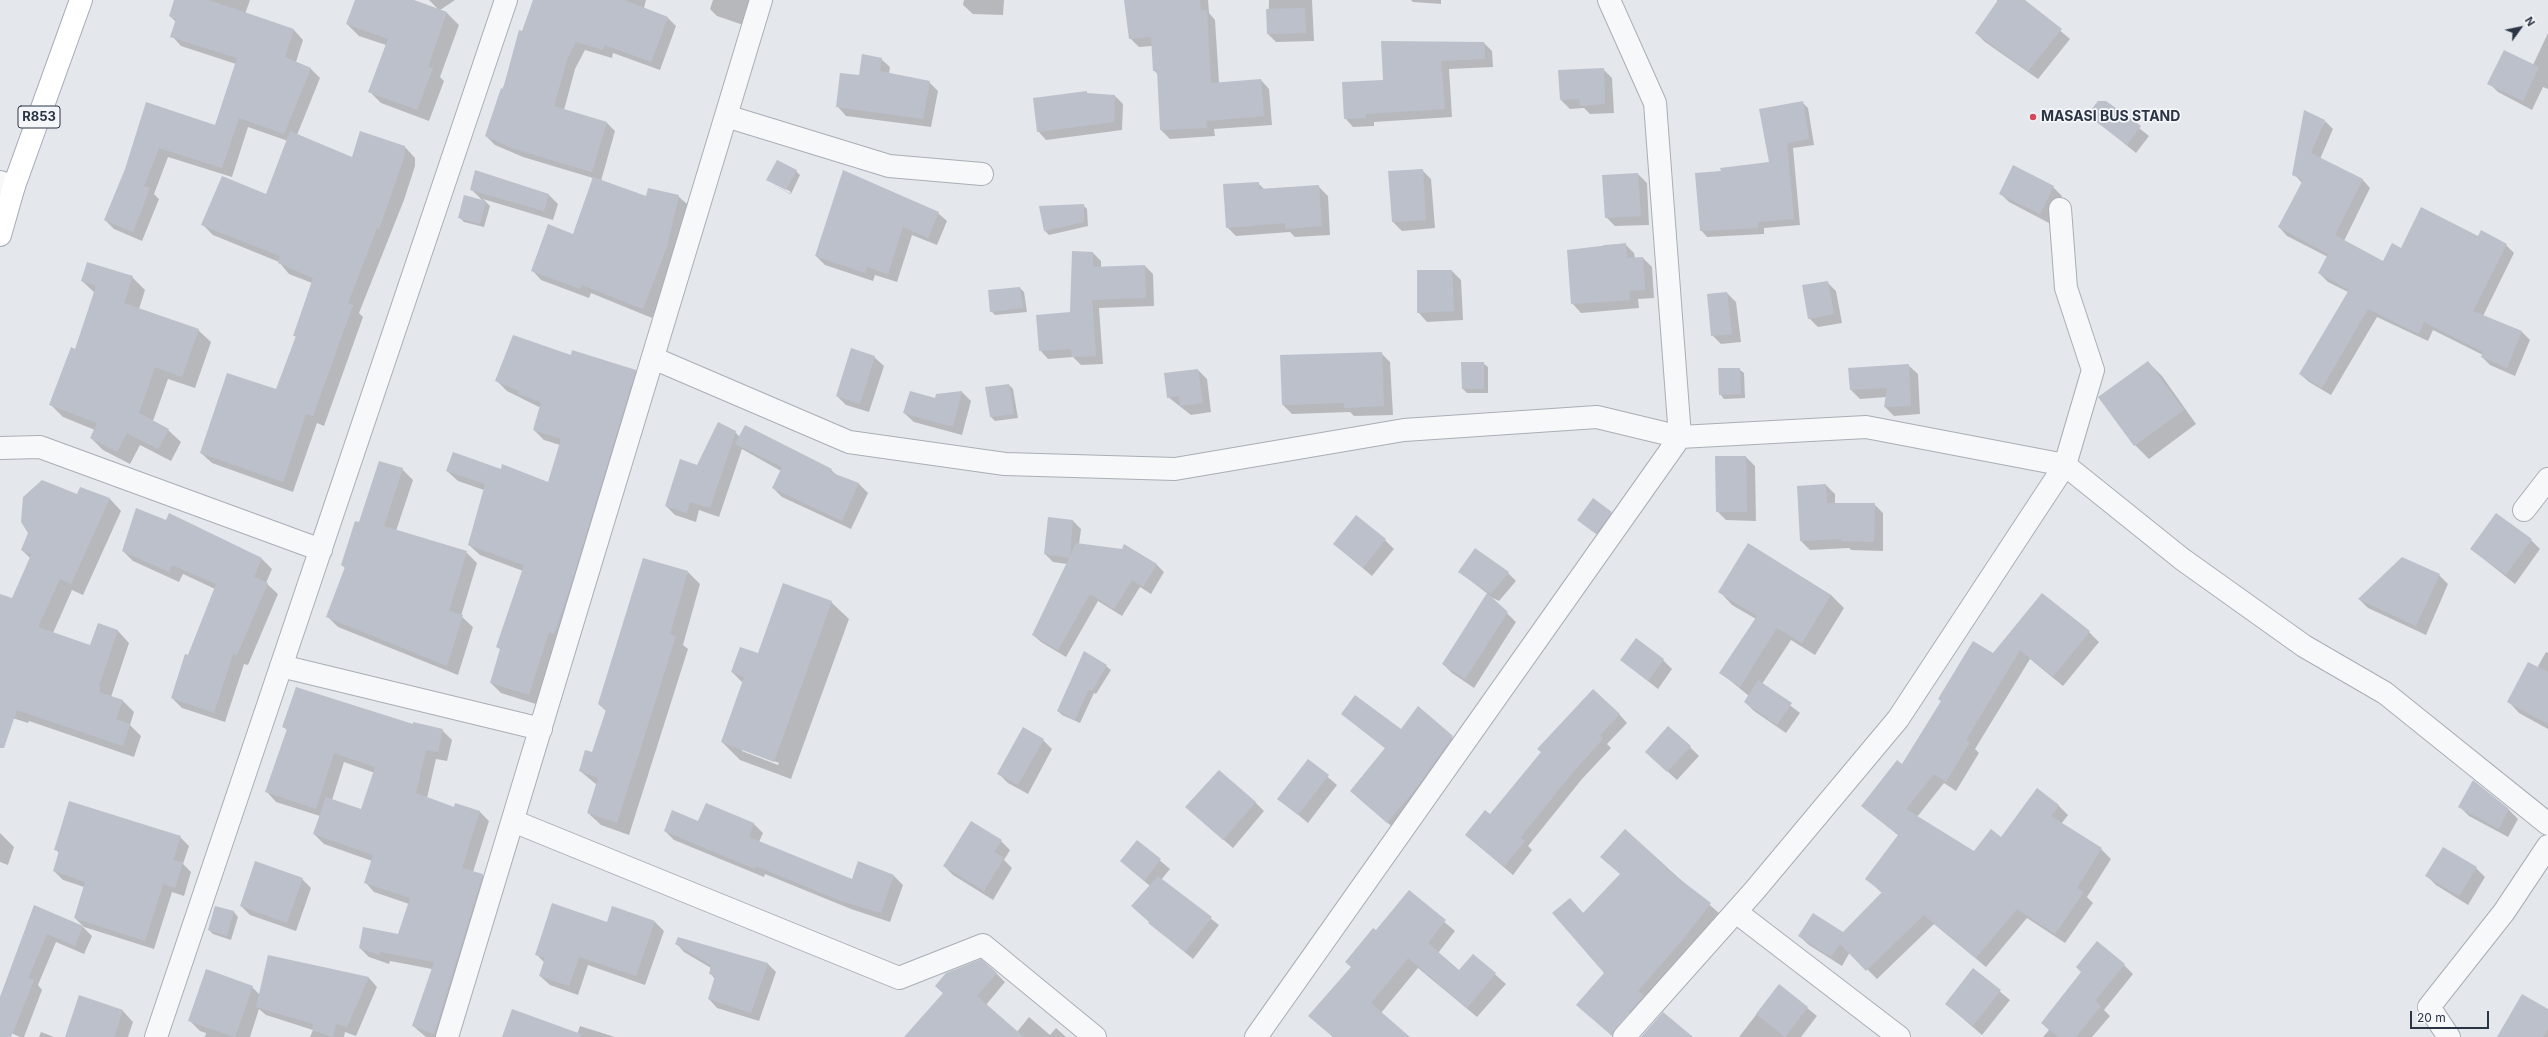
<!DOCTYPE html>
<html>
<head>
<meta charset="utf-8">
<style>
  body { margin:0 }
  #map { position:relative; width:2548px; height:1037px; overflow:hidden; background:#e4e7ec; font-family:Inter,sans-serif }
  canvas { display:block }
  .north { position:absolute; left:2500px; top:8px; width:40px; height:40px; -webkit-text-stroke:3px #f4f6f9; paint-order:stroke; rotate:57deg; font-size:11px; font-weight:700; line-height:16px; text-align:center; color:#2b3445 }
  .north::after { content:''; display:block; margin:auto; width:14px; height:18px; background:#2b3445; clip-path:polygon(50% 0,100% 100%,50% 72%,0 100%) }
  .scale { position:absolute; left:2410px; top:1011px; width:79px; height:18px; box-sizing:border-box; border:2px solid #2b3445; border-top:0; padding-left:5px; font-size:12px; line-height:14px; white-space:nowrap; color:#2b3445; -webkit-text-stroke:3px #f4f6f9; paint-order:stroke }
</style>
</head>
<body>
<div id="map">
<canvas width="2548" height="1037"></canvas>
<div class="north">N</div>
<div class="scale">20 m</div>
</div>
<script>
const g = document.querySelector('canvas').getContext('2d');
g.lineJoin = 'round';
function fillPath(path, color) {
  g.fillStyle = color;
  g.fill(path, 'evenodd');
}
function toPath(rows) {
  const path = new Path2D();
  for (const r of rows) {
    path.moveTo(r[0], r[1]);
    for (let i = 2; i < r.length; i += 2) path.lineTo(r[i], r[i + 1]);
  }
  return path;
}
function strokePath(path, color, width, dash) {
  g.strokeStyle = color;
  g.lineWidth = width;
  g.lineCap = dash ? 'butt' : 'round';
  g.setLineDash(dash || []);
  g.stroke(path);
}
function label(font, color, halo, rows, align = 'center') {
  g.font = font + ' Inter,sans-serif';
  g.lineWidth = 3.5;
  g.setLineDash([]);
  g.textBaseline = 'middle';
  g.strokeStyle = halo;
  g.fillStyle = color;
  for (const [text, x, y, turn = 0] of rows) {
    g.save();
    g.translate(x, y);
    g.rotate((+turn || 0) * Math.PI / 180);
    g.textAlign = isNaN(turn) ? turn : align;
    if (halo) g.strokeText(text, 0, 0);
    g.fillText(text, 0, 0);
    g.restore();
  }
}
fillPath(toPath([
  [175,0,250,0,245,14,294,30,303,40,296,62,310,68,320,78,297,135,353,158,405,147,415,158,415,166,404,200,359,313,363,317,324,426,317,423,293,492,212,463,201,453,277,391,296,337,294,335,312,283,289,274,279,262,213,235,202,224,267,195,288,141,248,127,232,177,168,157,154,194,159,199,142,241,114,229,105,220,126,169,147,103,215,126,236,64,181,46,172,36,176,22,170,16],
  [369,0,411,0,438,9,429,0,455,0,440,10,447,13,459,25,440,77,444,81,429,121,381,103,369,91,386,45,359,36,347,24],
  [534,0,646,0,644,8,667,17,676,26,660,70,613,53,612,58,585,50,575,69,564,110,606,122,615,131,601,181,647,197,678,196,688,205,676,257,652,318,591,293,589,298,541,280,532,270,573,235,593,178,523,157,495,145,486,136],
  [713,0,758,0,749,27,717,16,710,9],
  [964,0,1004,0,1003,15,973,14,963,5],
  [1125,0,1208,0,1209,13,1215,20,1219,83,1261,80,1269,89,1272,125,1214,129,1215,136,1170,139,1161,130,1158,75,1154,70,1152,46,1139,47,1130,38],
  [1269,0,1312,0,1314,41,1276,42,1268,34],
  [1411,0,1441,0,1441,4,1413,2],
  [1997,0,2024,0,2070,39,2038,79,1985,42,1976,33,1997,4],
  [2548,33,2548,89,2543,87,2532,110,2498,92,2489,83,2533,65],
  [1484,43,1492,51,1493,67,1449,69,1452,117,1374,122,1374,126,1353,127,1345,118,1384,81],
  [881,59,890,67,889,74,929,82,938,91,931,127,846,116,838,107,859,76],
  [1603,69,1612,78,1614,113,1590,114,1584,108,1570,109,1561,100],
  [1086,92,1089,94,1115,96,1123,104,1122,130,1046,140,1038,131],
  [1802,102,1808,108,1814,145,1793,148,1800,225,1764,228,1764,234,1707,237,1701,230,1722,172,1770,162],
  [2106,102,2149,136,2136,153,2089,115],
  [2325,121,2333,129,2320,159,2362,179,2370,188,2344,241,2384,262,2402,249,2478,238,2506,245,2514,253,2483,316,2522,332,2530,340,2515,376,2490,365,2482,357,2483,355,2433,330,2428,341,2377,317,2331,395,2309,382,2300,374,2348,292,2328,282,2319,273,2328,257,2287,236,2279,227,2302,183,2294,174],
  [1422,170,1431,179,1435,228,1402,231,1393,222],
  [796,171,800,175,791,194,772,184,790,194,791,192,768,179],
  [844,172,938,213,947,221,937,245,912,235,897,282,875,275,873,281,825,265,816,256],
  [1638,174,1647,183,1649,225,1615,226,1606,217],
  [1258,183,1265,190,1318,186,1328,196,1330,235,1295,237,1290,232,1236,236,1227,227],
  [2053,187,2062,196,2049,223,2009,202,2000,193],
  [471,189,549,195,558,204,553,220,483,199,490,206,484,227,464,222,459,217,483,201],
  [1083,205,1087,209,1088,226,1049,235,1045,231],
  [1625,244,1634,253,1635,258,1643,258,1652,267,1654,298,1638,299,1639,308,1581,313,1572,303,1604,245],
  [1093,253,1101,261,1101,267,1145,266,1153,274,1154,306,1099,308,1103,364,1081,365,1073,357,1048,359,1040,350,1071,313],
  [1452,271,1461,280,1463,320,1427,322,1418,312],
  [132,277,145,290,139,309,198,330,211,342,195,388,168,379,153,421,168,430,181,442,171,461,140,445,130,464,103,450,91,438,95,430,63,417,51,405,76,350,95,293,82,281],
  [1827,282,1836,291,1842,323,1818,327,1809,318],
  [1020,288,1024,292,1027,312,995,315,991,311],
  [1727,293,1736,302,1741,342,1721,344,1712,335],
  [1381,353,1390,362,1393,415,1354,416,1350,412,1292,414,1283,405],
  [571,356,635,371,646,381,539,705,501,693,491,683,501,650,497,646,523,571,480,555,469,545,484,490,458,481,447,471,501,470,548,483,560,445,544,440,534,430,541,408,507,391,497,381],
  [874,357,884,366,869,412,846,405,837,396],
  [2148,362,2162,376,2196,424,2149,459,2135,445],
  [1483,363,1488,367,1488,393,1467,393,1463,389],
  [1908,365,1918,374,1920,414,1894,416,1885,407,1887,397,1860,399,1851,390],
  [1739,369,1744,373,1745,398,1724,399,1720,394],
  [1198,370,1207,379,1211,412,1191,415,1168,397],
  [1009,385,1013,389,1018,418,995,421,991,417],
  [962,392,971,401,962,435,914,422,904,413,936,400,937,395],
  [735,432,740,437,831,470,838,476,859,484,868,493,851,529,782,497,773,488,781,471,742,449,719,517,699,510,696,522,675,515,666,506,697,466],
  [1746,457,1755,466,1756,521,1726,520,1717,511],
  [402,469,413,480,396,531,466,552,477,563,461,616,473,627,458,675,338,627,327,616,346,569,342,565,360,523],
  [1826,485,1835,494,1835,504,1874,504,1883,513,1883,551,1851,550,1849,548,1810,550,1801,541],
  [81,488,110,499,121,511,83,595,72,590,53,633,91,647,98,624,118,631,129,643,111,697,122,700,134,712,130,725,141,736,134,757,29,721,28,723,0,714,0,595,12,599,31,559,22,550,78,495],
  [1611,513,1615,517,1601,537,1583,524],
  [1049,518,1073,521,1081,529,1079,544,1156,564,1164,572,1151,594,1140,587,1122,616,1098,601,1066,657,1041,642,1033,635,1067,564,1053,562,1045,554],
  [1385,540,1394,549,1372,576,1334,544],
  [2531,540,2540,549,2515,584,2471,549],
  [1748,544,1831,595,1844,608,1815,655,1791,640,1762,684,1800,713,1786,733,1754,711,1745,702,1749,696,1721,673,1756,619,1732,605,1720,592],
  [123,551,262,559,272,569,266,583,278,594,248,665,244,664,225,722,182,708,172,698,215,589,183,574,179,582,133,561],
  [688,572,700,584,683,645,688,649,629,835,601,825,588,813,597,785,580,771,593,753,606,711,599,704],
  [1459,572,1508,573,1516,581,1499,601,1489,596,1516,622,1474,688,1452,673,1443,664,1488,594],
  [2439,575,2448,584,2426,635,2368,608,2359,599],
  [831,602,849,619,791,779,740,760,722,742,743,683,732,672],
  [742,749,779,763,778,765,742,751],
  [2089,632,2099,642,2063,686,2030,659,1975,749,1979,753,1956,791,1944,783,1917,817,1974,853,2058,805,2068,815,2061,824,2101,849,2111,859,2087,897,2093,903,2065,943,2027,918,1986,967,1934,924,1877,979,1850,952,1842,966,1809,945,1799,936,1843,933,1883,894,1867,879,1899,836,1863,806,1902,765,1993,655],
  [2546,652,2548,653,2548,729,2519,713,2508,701,2537,668],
  [1621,660,1663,660,1672,669,1658,689],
  [1106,666,1111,670,1096,694,1094,693,1080,723,1062,715,1058,711],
  [1418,708,1462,746,1397,831,1351,791,1386,749,1342,714,1401,731],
  [1619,714,1627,723,1607,744,1611,748,1582,779,1528,846,1532,850,1513,875,1466,835],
  [413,726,442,730,452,740,447,761,436,759,427,798,455,808,480,812,489,821,473,872,482,875,492,884,446,1037,426,1037,413,1026,432,969,390,961,389,964,369,957,360,948,399,935,409,904,374,892,365,882,372,861,324,844,314,834,320,816,276,802,267,792,287,730,284,727],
  [344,762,375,773,362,810,332,800],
  [1043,740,1052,749,1028,794,1008,783,999,774],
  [1690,747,1699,756,1677,780,1656,761],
  [1308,760,1337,785,1308,823,1279,799],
  [1255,802,1264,811,1233,848,1186,807],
  [706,804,754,824,763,833,759,842,852,880,894,876,903,885,890,922,851,909,765,874,764,877,674,840,665,831,699,823],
  [2460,807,2509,810,2518,819,2508,837,2469,816],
  [1625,831,1719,913,1639,1021,1605,992,1605,973,1570,899,1584,914,1621,874],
  [0,833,14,847,8,865,0,862],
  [180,837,189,846,183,864,191,872,184,896,172,892,154,949,84,927,75,918,84,887,63,880,54,871,60,854,55,849],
  [1001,841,1010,850,1004,860,1012,868,993,900,953,875,944,866],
  [1137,841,1170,869,1161,880,1219,925,1193,959,1149,923,1150,886,1121,861],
  [2476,868,2485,877,2468,905,2436,885,2427,876],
  [302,879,311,888,296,931,250,915,241,906],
  [1409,892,1455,931,1438,953,1459,972,1473,955,1506,984,1477,1017,1418,968,1381,1013,1408,1037,1333,1037,1310,1016,1352,968],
  [35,907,83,927,92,936,84,954,56,942,38,985,42,990,24,1037,20,1037,0,1028,0,999],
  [215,907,234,912,238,917,231,940,213,934,209,930],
  [655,922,664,931,645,985,588,965,578,995,550,985,540,976,545,963,536,954,607,923],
  [678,938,768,964,776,972,759,1021,717,1008,709,999,715,979,710,973,711,968,684,952,676,943],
  [269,957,369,978,377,987,356,1036,345,1032,344,1037,310,1037,313,1030,266,1015,259,1009,250,1037,205,1037,206,1033,200,1031,189,1020,252,987,260,995],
  [2124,965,2133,974,2104,1010,2110,1016,2092,1037,2043,1037,2049,1030,2042,1023],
  [1973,969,2010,1000,1982,1035,1946,1004],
  [996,973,1005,982,986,1005,1017,1032,1029,1017,1050,1035,1056,1028,1066,1037,905,1037,944,994,936,986],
  [1779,985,1817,1016,1801,1037,1739,1037],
  [80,997,123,1011,133,1022,128,1037,66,1037],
  [2548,1010,2548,1037,2500,1037],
  [580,1026,615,1037,576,1037],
  [41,1032,54,1037,39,1037]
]), '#0003');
fillPath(toPath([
  [174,0,209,0,294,29,285,57,311,68,284,134,239,118,222,168,159,148,144,186,150,188,133,232,104,220,125,169,146,102,215,125,237,58,170,37,176,19,169,16],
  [355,0,414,0,447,12,428,67,433,68,417,110,368,92,388,39,346,24],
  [533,0,624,0,668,17,651,62,605,45,603,50,576,42,567,60,554,106,607,122,592,172,514,149,485,136,501,88,503,89,519,30,522,31],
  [1124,0,1200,0,1201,10,1207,10,1211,83,1261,79,1264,116,1206,121,1207,128,1160,130,1157,71,1153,71,1151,37,1129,39],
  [1998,0,2025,0,2062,29,2028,71,1975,33],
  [1305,8,1306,33,1267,34,1266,9],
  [1381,41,1484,42,1485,59,1441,61,1445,109,1366,114,1366,118,1344,119,1342,82,1383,80],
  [2504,50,2539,67,2523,101,2487,84],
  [862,54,882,58,880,71,930,81,923,119,836,107,840,73,859,75],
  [1604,68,1605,104,1580,106,1579,99,1560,100,1558,70],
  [1087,91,1087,93,1115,95,1114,122,1037,132,1033,98],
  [1803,101,1809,139,1787,143,1794,219,1758,222,1758,228,1700,231,1695,173,1721,171,1720,168,1769,162,1759,109],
  [2098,101,2106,101,2141,126,2127,145,2087,115],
  [2304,110,2325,120,2311,153,2363,179,2335,235,2383,261,2392,243,2401,248,2421,207,2478,236,2481,230,2507,244,2473,311,2522,331,2507,368,2481,357,2483,352,2424,322,2419,334,2368,309,2322,388,2299,374,2349,290,2318,273,2328,254,2278,227,2303,180,2292,175],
  [290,131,352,157,360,131,405,146,405,155,379,229,377,228,348,303,353,305,313,416,306,414,283,482,200,453,227,373,276,389,296,336,293,336,313,278,278,263,280,256,201,225,222,176,266,194],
  [777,160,797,170,786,190,766,180],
  [2013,165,2054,186,2040,214,1999,194],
  [1423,169,1426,220,1392,222,1388,171],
  [475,170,549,194,544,211,470,190],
  [843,170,939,212,928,238,903,227,888,274,867,267,865,273,815,256],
  [1638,173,1641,216,1605,218,1602,175],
  [593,177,646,196,648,188,679,195,667,247,643,309,582,285,580,289,531,271,548,224,573,234],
  [1259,182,1259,189,1319,185,1322,226,1285,229,1285,223,1226,228,1223,184],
  [464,195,486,201,480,224,458,218],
  [1084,204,1084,222,1044,231,1039,206],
  [1626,243,1627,258,1643,257,1645,290,1629,291,1630,300,1571,304,1567,250],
  [1072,251,1093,252,1093,267,1145,265,1146,298,1092,300,1096,356,1072,357,1071,349,1039,351,1036,315,1070,312],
  [87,262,133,276,124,303,199,329,182,377,155,367,139,413,169,429,158,449,127,433,117,452,90,438,97,423,49,405,71,347,75,349,96,286,81,281],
  [1417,270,1452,270,1454,311,1417,313],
  [1828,281,1834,314,1808,319,1802,285],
  [1020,287,1023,308,990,312,988,290],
  [1727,292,1732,334,1711,336,1707,294],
  [513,335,571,355,572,350,636,370,568,594,554,634,549,632,529,695,490,683,500,649,496,647,524,565,468,545,485,484,446,471,453,452,501,469,502,464,548,482,561,439,533,430,541,402,518,394,519,391,495,381],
  [851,348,875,356,860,404,836,396],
  [1382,352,1384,406,1344,408,1344,403,1282,405,1280,355],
  [2148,361,2184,410,2134,446,2098,397],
  [1461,362,1484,362,1484,389,1462,389],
  [1909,364,1911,406,1884,407,1887,388,1850,390,1848,368],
  [1718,368,1740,368,1741,394,1719,395],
  [1198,369,1203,403,1180,406,1179,396,1167,398,1164,373],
  [1009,384,1014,414,990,417,985,387],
  [910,391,935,398,936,394,962,391,953,427,903,413],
  [718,422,736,431,710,508,690,502,687,513,665,506,680,459,697,465],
  [745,425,832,469,830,472,859,483,842,521,772,488,782,467,735,444],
  [1715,456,1746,456,1747,512,1716,512],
  [379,461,403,468,384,526,467,551,449,611,463,615,447,666,326,617,345,567,341,565,355,521,359,522],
  [42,480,77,494,80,487,110,498,71,584,60,579,38,627,90,645,98,623,118,630,99,686,101,687,99,692,123,700,116,719,130,724,123,746,17,710,4,748,0,748,0,594,12,598,31,555,21,550,28,533,21,522,23,497],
  [1826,484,1827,503,1875,503,1874,542,1841,541,1841,539,1800,541,1797,486],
  [1593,498,1612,512,1596,534,1577,520],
  [136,508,166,520,169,513,262,558,254,577,268,583,237,655,233,654,214,713,171,698,185,654,188,655,216,584,172,565,169,572,122,551],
  [2496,513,2532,539,2506,575,2470,549],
  [1356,515,1386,539,1363,568,1333,544],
  [1048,517,1073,520,1070,556,1076,543,1122,549,1124,544,1157,564,1143,587,1132,580,1114,609,1090,594,1058,650,1032,635,1069,558,1044,554],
  [1748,543,1831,595,1802,643,1777,628,1740,687,1719,673,1757,616,1718,592],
  [1475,548,1509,572,1491,594,1458,572],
  [2402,557,2440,574,2416,626,2358,599],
  [643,558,688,571,670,634,676,636,617,823,587,813,598,778,579,771,585,750,592,752,606,710,598,704],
  [783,583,832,601,774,762,721,742,744,677,731,672,740,647,758,653],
  [1487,593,1508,612,1465,679,1442,664],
  [2042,593,2090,631,2053,677,2020,650,1966,740,1970,742,1946,782,1934,774,1906,809,1974,851,1991,829,2001,837,2037,788,2059,805,2051,816,2102,848,2077,888,2084,892,2055,934,2017,909,1976,958,1924,915,1866,971,1840,944,1831,957,1798,936,1813,913,1843,932,1882,892,1865,879,1898,835,1861,806,1897,760,1902,764,1941,701,1938,699,1973,641,1993,653],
  [1636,638,1664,659,1648,681,1620,660],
  [1084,651,1107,665,1092,691,1089,689,1075,720,1057,711],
  [2528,662,2548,672,2548,724,2507,702],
  [1758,680,1792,703,1777,725,1744,702],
  [296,687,413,724,413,722,443,729,438,752,426,750,416,793,454,807,455,803,480,811,462,868,483,874,434,1034,412,1026,434,962,380,952,379,955,359,948,363,927,398,934,410,898,364,883,373,855,313,834,326,797,361,809,375,767,334,753,316,809,265,792,287,729,282,727],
  [1593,689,1620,714,1600,735,1603,739,1574,771,1520,838,1525,841,1504,867,1465,835,1485,810,1490,814,1541,752,1537,749],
  [1355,695,1401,729,1418,706,1453,736,1415,790,1387,823,1350,791,1385,748,1341,714],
  [1668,726,1691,746,1667,772,1645,752],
  [1023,727,1044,739,1018,785,997,774],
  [1308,759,1329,775,1298,815,1277,799],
  [1219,770,1256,802,1223,840,1185,807],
  [2473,780,2509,809,2499,829,2458,807],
  [69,801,181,836,173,860,183,862,175,888,163,884,145,941,74,918,85,882,53,871,59,851,54,850],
  [706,803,754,823,749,837,852,879,858,861,894,875,881,913,841,901,756,866,755,869,664,831,672,810,698,821],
  [971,821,1002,840,994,852,1004,858,984,891,943,866],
  [1625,829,1667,867,1665,868,1711,903,1684,938,1638,991,1644,996,1615,1029,1612,1036,1576,1005,1604,973,1552,913,1570,898,1583,913,1620,874,1600,857],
  [1137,840,1161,859,1144,881,1120,861],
  [2443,847,2477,867,2459,896,2425,876],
  [255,861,303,878,287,923,240,906],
  [1158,876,1212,917,1185,952,1148,923,1149,922,1131,906],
  [1409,890,1446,920,1428,943,1459,970,1473,954,1496,973,1467,1008,1408,958,1371,1003,1410,1037,1333,1037,1308,1016,1351,967,1345,962,1373,928,1376,930],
  [552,903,607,922,612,906,655,921,636,976,579,957,569,986,539,976,545,958,535,955],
  [34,905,83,926,75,946,47,934,28,978,34,980,11,1037,0,1037,0,997],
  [215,906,234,911,227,936,208,930],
  [678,937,768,963,751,1013,708,999,715,976,709,974,711,965,675,944],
  [2097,941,2125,964,2095,1001,2101,1006,2076,1037,2059,1037,2041,1023,2081,972,2076,967],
  [268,955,369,977,347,1027,336,1024,333,1037,312,1030,313,1024,256,1007],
  [981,959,997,973,977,996,1024,1037,904,1037,943,993,935,986,946,973],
  [1973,968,2001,990,1973,1026,1945,1004],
  [206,969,253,986,235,1037,188,1021],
  [1779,984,1808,1007,1785,1037,1756,1014],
  [2522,994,2548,1009,2548,1029,2543,1037,2497,1037],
  [79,995,123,1010,114,1037,65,1037],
  [512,1009,581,1034,580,1037,502,1037],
  [1663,1012,1693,1037,1641,1037]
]), '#bbc0ca');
const minor = toPath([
  [726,116,889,166,982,174],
  [0,182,14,186],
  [2060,209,2066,288,2093,370,2065,465,2182,559,2304,646,2385,693,2548,824],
  [653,358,849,442,1005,464,1175,469,1404,430,1597,417,1680,437,1866,427,2065,465,1898,719,1755,890,1624,1037],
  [0,448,40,447,321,550],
  [2524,510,2548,479],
  [281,666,541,729],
  [513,821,899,978,983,945,1095,1037],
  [1736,912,1899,1037],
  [156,1037,506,0],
  [447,1037,761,0],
  [1256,1037,1680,437,1655,103,1609,0],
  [2449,1037,2429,1007,2504,912,2548,846]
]);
const major = toPath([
  [0,235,14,186,81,0]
]);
strokePath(minor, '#a9aeb7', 24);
strokePath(major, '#a3abb8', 24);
strokePath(minor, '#f7f8fa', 22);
strokePath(major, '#fff', 22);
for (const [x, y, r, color] of [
  [2033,117,4,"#d1495b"]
]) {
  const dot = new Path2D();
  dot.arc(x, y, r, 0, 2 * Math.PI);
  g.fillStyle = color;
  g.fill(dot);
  strokePath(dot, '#f4f6f9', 1.5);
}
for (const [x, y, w] of [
  [39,117,42]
]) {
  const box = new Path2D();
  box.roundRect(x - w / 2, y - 11, w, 22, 3);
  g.fillStyle = '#f4f6f9';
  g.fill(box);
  strokePath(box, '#2b3445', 1);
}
label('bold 13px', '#2b3445', null, [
  ["R853",39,117]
]);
label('bold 14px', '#2b3445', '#f4f6f9', [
  ["MASASI BUS STAND",2041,117]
], 'left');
</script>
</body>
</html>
